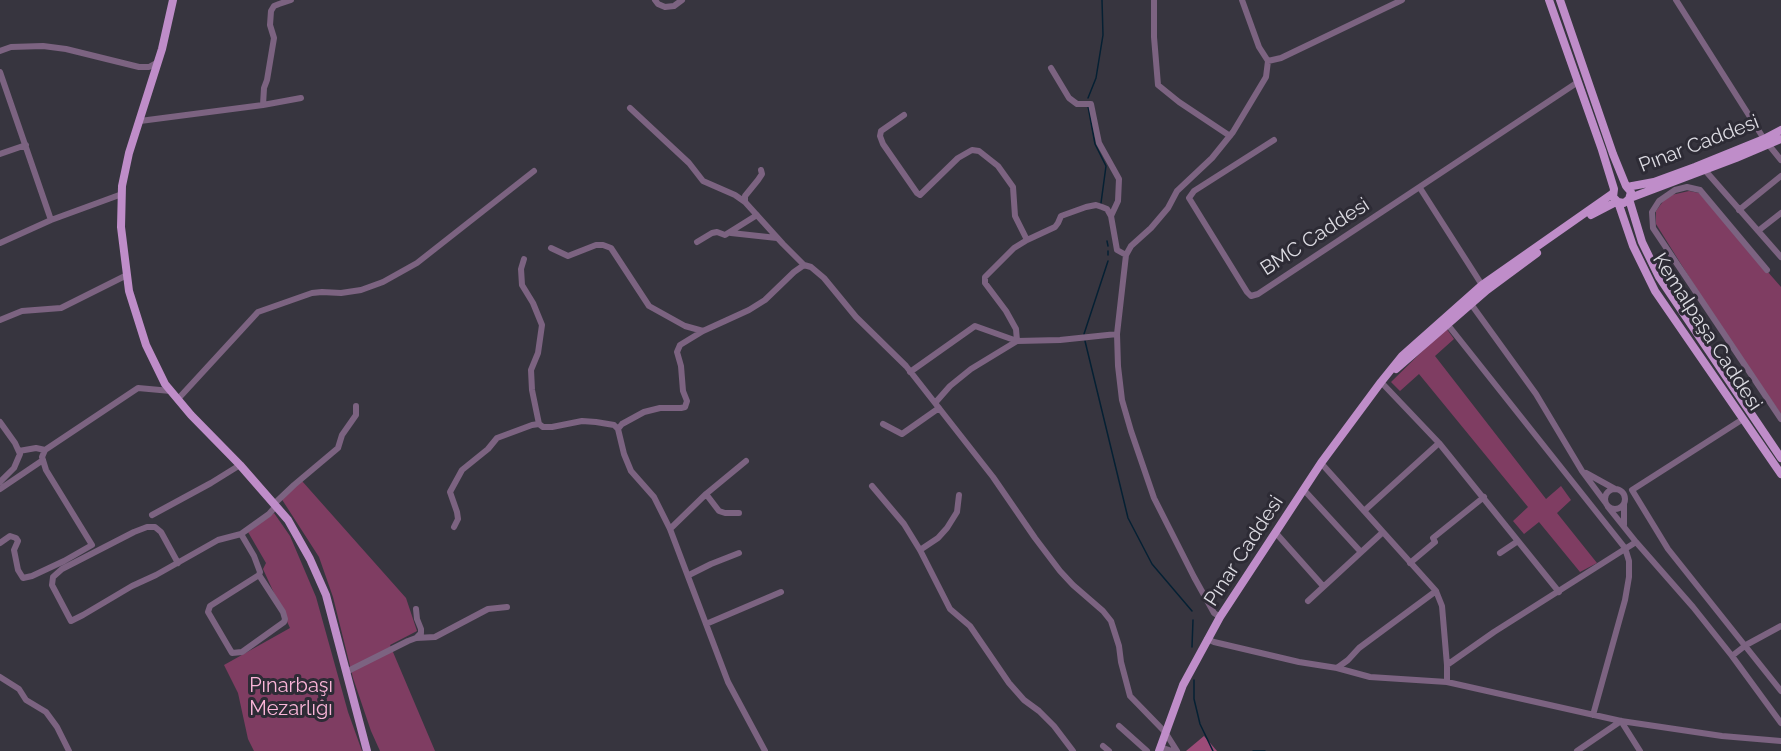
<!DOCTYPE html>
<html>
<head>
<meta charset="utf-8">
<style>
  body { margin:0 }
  canvas { display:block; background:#37353f }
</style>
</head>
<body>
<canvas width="1781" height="751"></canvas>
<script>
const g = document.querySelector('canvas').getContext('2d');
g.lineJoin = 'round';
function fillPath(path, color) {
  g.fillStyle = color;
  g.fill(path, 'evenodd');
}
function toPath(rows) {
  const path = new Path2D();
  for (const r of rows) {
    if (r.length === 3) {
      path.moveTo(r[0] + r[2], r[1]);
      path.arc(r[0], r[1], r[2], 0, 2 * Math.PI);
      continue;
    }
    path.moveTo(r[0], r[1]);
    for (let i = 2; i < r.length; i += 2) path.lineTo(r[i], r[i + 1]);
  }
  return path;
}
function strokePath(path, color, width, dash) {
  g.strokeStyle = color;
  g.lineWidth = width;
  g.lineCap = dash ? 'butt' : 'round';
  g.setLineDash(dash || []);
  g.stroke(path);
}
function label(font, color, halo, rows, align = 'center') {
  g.font = font + ' Raleway,sans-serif';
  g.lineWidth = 6;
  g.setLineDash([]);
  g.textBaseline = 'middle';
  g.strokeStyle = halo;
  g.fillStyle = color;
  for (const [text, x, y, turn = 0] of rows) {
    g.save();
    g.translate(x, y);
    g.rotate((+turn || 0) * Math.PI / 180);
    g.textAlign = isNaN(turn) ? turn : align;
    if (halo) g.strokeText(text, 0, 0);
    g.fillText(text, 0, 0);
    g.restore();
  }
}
fillPath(toPath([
  [1689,191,1699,193,1781,287,1781,414,1726,336,1656,224,1656,211,1667,196],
  [1446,328,1454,339,1435,356,1546,499,1561,486,1571,500,1557,513,1597,563,1580,572,1539,522,1524,534,1513,521,1528,507,1419,374,1400,391,1391,382],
  [302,481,406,598,417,631,390,645,435,751,380,751,371,731,353,678,333,597,319,557,281,498],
  [274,513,290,536,316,597,348,712,362,751,254,751,248,739,238,693,224,665,290,628,263,569,266,563,248,532]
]), '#7f3d62');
fillPath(toPath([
  [1204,736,1217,751,1186,751]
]), '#9c4b78');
strokePath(toPath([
  [1088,98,1096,78,1103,35,1102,0],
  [1088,106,1095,144,1106,166,1101,203],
  [1107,241,1108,246],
  [1108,251,1108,255],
  [1084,334,1108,261],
  [1085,341,1128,518,1152,564,1192,611],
  [1192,647,1193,620],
  [1194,680,1194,699,1200,724,1213,751],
  [1253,751,1265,751]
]), '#052033', 1.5);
strokePath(toPath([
  [655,0,658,4,665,7,674,6,682,0],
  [1154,0,1154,37,1158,85,1179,102,1230,136],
  [1676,0,1764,139,1781,160],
  [0,51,11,47,43,46,66,49,139,67,149,67,158,62],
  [1268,61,1281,58,1402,0],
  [1051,68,1069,98,1077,104,1091,104,1099,143,1119,179,1118,201,1111,216,1117,250,1126,255],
  [0,72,51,220],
  [263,105,264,88,267,80,274,38,270,25,271,11,274,6,279,4,291,0],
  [630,108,689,163,703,181,735,195,745,202,783,244,804,265],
  [904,115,881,131,880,136,883,144,917,193,920,195,958,158,972,150,979,151,998,166,1013,187,1015,216,1027,240,1014,248,985,277,985,283,1006,311,1016,329,1017,341,975,326,910,372],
  [140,121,263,105,301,98],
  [1274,140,1194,191,1189,198,1247,292,1251,296,1258,294,1578,82],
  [0,154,26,145],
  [1703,168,1781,257],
  [1420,188,1482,285],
  [745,202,745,196,758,180,762,174,761,170],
  [1739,210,1781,176],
  [1758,231,1781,213],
  [731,233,777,238],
  [1027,240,1055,227,1058,223,1061,216,1086,207,1096,205,1102,207,1107,209,1111,216],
  [697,242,712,233,717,232,725,235,757,215],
  [0,243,51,220,122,194],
  [551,248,568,256,596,245,603,245,611,248,649,306,685,326,703,331],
  [524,259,521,269,522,285,533,303,542,325,538,353,531,370,532,390,539,424,543,427,552,427,582,421,596,422,614,425,618,429],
  [1767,270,1700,190,1687,187,1675,190,1659,201,1652,212,1653,228,1781,419],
  [1471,304,1536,394,1582,471,1605,502],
  [0,320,22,311,61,308,127,275],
  [1448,325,1625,548,1629,561,1629,577,1625,600,1593,715],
  [1381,382,1439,443,1559,592],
  [178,399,258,312,312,293,322,292,341,293,361,290,383,282,417,263,534,171],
  [935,403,950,386,971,369,1017,341,1060,340,1117,334],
  [1743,419,1632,490,1668,549,1781,691],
  [0,422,15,443,20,454,14,468,0,482],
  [883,424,902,434,939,408],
  [19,451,36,448,45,450],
  [1321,463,1436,591,1359,648,1348,660,1337,668],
  [1586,473,1615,489],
  [872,486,904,524,920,550,950,609,970,626,1009,683,1024,700,1039,711,1054,726,1073,751],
  [1615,499,10],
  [0,489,43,460],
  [1304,490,1360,551],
  [706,494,719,511,725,513,739,513],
  [274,504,294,485,338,448,342,435,356,415,356,406],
  [1624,504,1624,525],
  [1608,507,1636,542,1693,607,1732,656,1781,723],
  [1364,511,1439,443],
  [152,515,211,483,240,465],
  [454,527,458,519,457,512,450,492,462,470,488,449,497,438,532,425,539,424],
  [670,529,706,494,746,461],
  [1275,532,1323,586],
  [241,534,254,556,260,572,259,575,283,612,285,619,284,622,242,652,232,653,208,612,210,606,259,575],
  [0,543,10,536,16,538,18,541,14,550,18,570,23,578,32,576,64,561,92,545,46,470,42,457,45,450,138,388,171,391],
  [920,550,938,538,947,528,957,512,959,495],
  [1500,553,1518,541],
  [178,563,161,532,155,527,147,527,134,532,62,569,53,577,52,585,71,621,83,615,132,586,156,575,218,540,241,534,269,514,276,506],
  [1410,563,1435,542,1433,538,1484,497],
  [689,575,711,564,739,553],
  [1436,591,1442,606,1447,665],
  [1308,601,1383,532],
  [1220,617,1214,613,1194,577,1154,498,1131,431,1122,400,1118,366,1117,334,1126,255,1131,246,1151,228,1168,208,1177,191,1212,158,1233,132,1266,77,1268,61,1259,47,1242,0],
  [706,624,781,592],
  [416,638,421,633,421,629,417,619,416,609],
  [1207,639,1214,642,1299,662,1337,668,1370,677,1447,682,1621,721,1722,736,1781,741],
  [1732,656,1746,645,1781,626],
  [346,672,408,641,416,638,435,637,488,609,507,607],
  [0,677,19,689,26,700,46,712,57,727,69,751],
  [1447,682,1447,665,1494,632,1636,542],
  [1119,726,1147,751],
  [1103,746,1109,751],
  [1160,747,1172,751],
  [765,751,728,682,670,529,654,497,631,471,624,454,618,429,622,424,644,412,660,408,681,408,685,407,687,401,683,391,681,366,677,352,680,345,703,331,749,310,765,300,794,272,804,265,811,267,824,278,856,317,906,366,993,477,1035,538,1060,571,1073,585,1103,611,1111,621,1119,646,1121,662,1130,696,1165,732,1177,751],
  [1577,751,1621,721,1640,751]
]), '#7c6381', 6);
strokePath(toPath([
  [173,0,162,49,129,153,122,186,121,227,129,291,146,345,165,384,191,415,240,465,288,520,310,559,326,595,367,751],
  [1549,0,1602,150,1614,189,1613,197,1618,202,1624,203,1629,199,1631,192,1626,186,1613,154,1560,0],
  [1627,187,1654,182,1695,167,1764,139,1781,130],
  [1630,198,1736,158,1781,139],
  [1629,199,1642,242,1659,277,1781,458],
  [1618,202,1633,246,1655,291,1781,474],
  [1591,215,1616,202],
  [1396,369,1487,290,1537,253],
  [1159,751,1183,685,1220,617,1321,463,1381,382,1402,356,1482,285,1612,194]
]), '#bf8dc9', 8);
label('20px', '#dcdbe2', '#2d2b35', [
  ["Pınar Caddesi",1699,144,-21],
  ["BMC Caddesi",1315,237,-33],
  ["Kemalpaşa Caddesi",1707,332,57],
  ["Pınar Caddesi",1244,551,-57]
]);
label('20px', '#fab5d8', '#2d2b35', [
  ["Pınarbaşı",291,686],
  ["Mezarlığı",291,709]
]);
</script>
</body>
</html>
